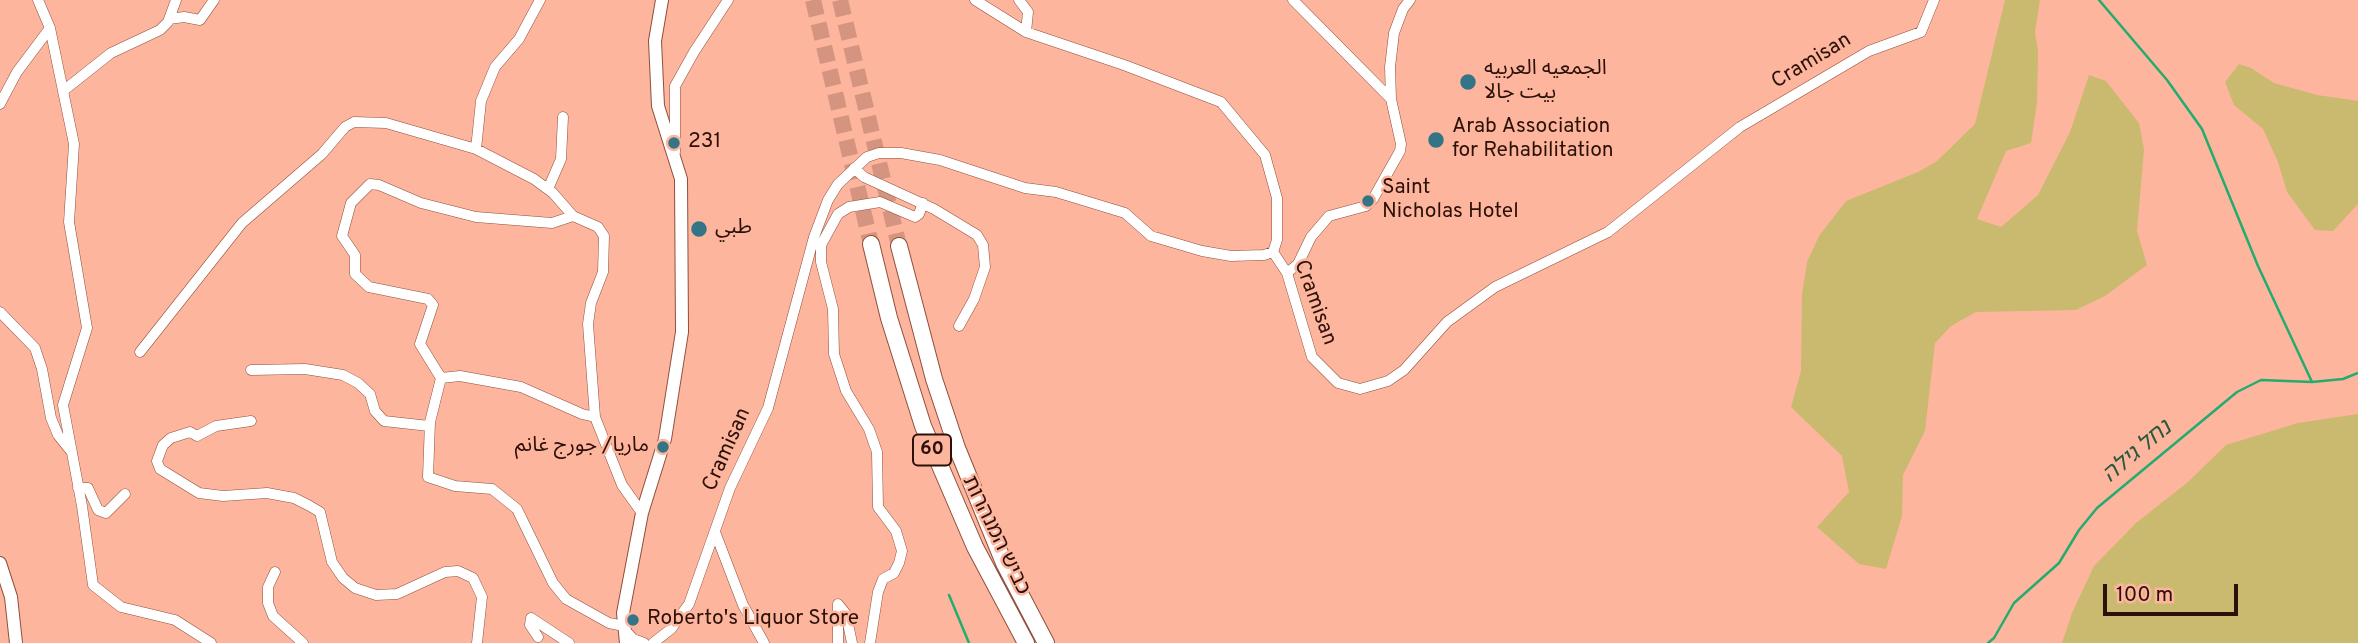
<!DOCTYPE html>
<html>
<head>
<meta charset="utf-8">
<style>
  body { margin:0 }
  #map { position:relative; width:2358px; height:643px; overflow:hidden; background:#feb59d; font-family:Overpass,sans-serif }
  canvas { display:block }
  .scale { position:absolute; left:2103px; top:584px; width:135px; height:32px; box-sizing:border-box; border:4px solid #2b1109; border-top:0; padding-left:9px; font-size:21px; line-height:24px; white-space:nowrap; color:#2b1109; -webkit-text-stroke:5px #feb59d; paint-order:stroke }
</style>
</head>
<body>
<div id="map">
<canvas width="2358" height="643"></canvas>
<div class="scale">100 m</div>
</div>
<script>
const g = document.querySelector('canvas').getContext('2d');
g.lineJoin = 'round';
function fillPath(path, color) {
  g.fillStyle = color;
  g.fill(path, 'evenodd');
}
function toPath(rows) {
  const path = new Path2D();
  for (const r of rows) {
    path.moveTo(r[0], r[1]);
    for (let i = 2; i < r.length; i += 2) path.lineTo(r[i], r[i + 1]);
  }
  return path;
}
function strokePath(path, color, width, dash) {
  g.strokeStyle = color;
  g.lineWidth = width;
  g.lineCap = dash ? 'butt' : 'round';
  g.setLineDash(dash || []);
  g.stroke(path);
}
function label(font, color, halo, rows, align = 'center') {
  g.font = font + ' Overpass,"Noto Sans Arabic","Noto Sans Hebrew",sans-serif';
  g.lineWidth = 5;
  g.setLineDash([]);
  g.textBaseline = 'middle';
  g.strokeStyle = halo;
  g.fillStyle = color;
  for (const [text, x, y, turn = 0] of rows) {
    g.save();
    g.translate(x, y);
    g.rotate((+turn || 0) * Math.PI / 180);
    g.textAlign = isNaN(turn) ? turn : align;
    if (halo) g.strokeText(text, 0, 0);
    g.fillText(text, 0, 0);
    g.restore();
  }
}
fillPath(toPath([
  [2005,0,2040,0,2035,32,2038,52,2037,102,2031,143,2006,151,1977,219,2001,227,2038,195,2070,132,2089,75,2106,81,2139,123,2144,149,2137,231,2147,265,2105,296,2076,310,1976,312,1951,326,1935,343,1925,431,1903,475,1902,516,1886,569,1859,564,1817,527,1849,492,1842,456,1791,407,1801,371,1802,294,1807,262,1819,236,1846,201,1918,172,1936,162,1975,124],
  [2239,64,2251,68,2274,83,2317,95,2358,101,2358,204,2333,231,2315,230,2287,192,2278,162,2263,129,2234,105,2225,82],
  [2358,414,2358,643,2062,643,2072,613,2094,566,2136,523,2188,482,2226,445,2298,423]
]), '#c9ba70');
strokePath(toPath([
  [2099,0,2167,80,2202,129,2258,266,2312,382],
  [949,595,969,643],
  [1988,643,1994,638,2014,603,2059,563,2079,530,2097,508,2237,392,2261,380,2312,382,2343,379,2358,373]
]), '#22ac6f', 2.5);
strokePath(toPath([
  [813,0,871,244],
  [840,0,899,246]
]), '#d4947f', 16, [16, 8]);
const minor = toPath([
  [38,0,50,28,74,144,69,222,87,328,63,405,82,506,93,585,121,607,175,620,211,643],
  [975,0,1026,32,1124,65,1221,102,1265,155,1277,198,1277,240,1273,252],
  [1019,0,1028,12,1026,32],
  [1293,0,1391,99],
  [169,19,184,17,200,20,214,0],
  [63,91,111,53,160,30,168,22,176,0],
  [0,104,17,72,50,28],
  [476,149,481,101,495,67,519,39,540,0],
  [675,152,675,86,694,52,728,0],
  [854,168,864,177,934,209,977,235,983,245,985,267,974,299,959,326],
  [548,189,561,159,563,117],
  [573,216,552,223,476,217,421,203,379,185,370,184,351,203,342,236,355,255,355,274,369,287,428,299,433,305,420,344,441,378,430,422,428,477,455,486,492,489,517,509,553,583,566,599,609,623,624,626],
  [1287,273,1298,264,1311,237,1329,216,1366,206,1373,199,1400,151,1401,144,1391,99,1390,67,1394,33,1403,9,1410,0],
  [0,312,35,348,42,369,51,418,58,435,70,450],
  [140,352,242,223,322,154,345,127,354,122,386,123,476,149,534,179,553,193,573,216,598,227,604,236,603,272,591,303,588,324,595,417,622,485,642,513],
  [251,370,305,369,343,375,358,383,370,394,375,411,384,421,429,426],
  [441,378,460,376,521,387,582,414,595,417],
  [251,421,216,426,197,436,190,432,171,438,163,445,157,461,160,469,199,493,223,496,267,493,294,498,308,505,320,512,332,562,343,578,355,588,376,595,397,594,445,572,458,571,473,578,482,597,477,643],
  [78,488,88,488,98,510,106,513,125,494],
  [715,532,743,605,764,643],
  [275,572,268,587,268,603,273,616,303,643],
  [625,630,633,639,644,643],
  [538,637,530,625,531,618,569,643],
  [653,643,671,629,689,604,730,488,768,408,814,237,828,200,838,184,867,157,879,153,901,153,940,160,1025,188,1056,192,1125,213,1151,236,1202,251,1231,256,1264,255,1273,252,1287,273,1312,357,1338,383,1360,389,1388,381,1404,370,1447,322,1495,287,1608,232,1740,127,1869,51,1921,32,1934,0],
  [838,643,838,604,846,614,852,643],
  [870,643,878,592,883,579,894,573,899,563,902,551,896,531,878,507,877,452,869,429,846,391,834,354,833,309,821,262,821,245,838,214,849,207,880,202,915,217,919,214,923,203]
]);
const tertiary = toPath([
  [0,563,11,597,16,643],
  [626,643,623,613,642,513,665,439,682,332,681,179,658,106,655,41,662,0]
]);
const trunk = toPath([
  [871,244,889,318,923,426,975,547,1026,643],
  [899,246,934,379,957,448,1004,563,1046,643]
]);
strokePath(minor, '#8f4f3b', 11);
strokePath(tertiary, '#8f4f3b', 14);
strokePath(trunk, '#8f4f3b', 18);
strokePath(minor, '#fff', 10);
strokePath(tertiary, '#fff', 12);
strokePath(trunk, '#fff', 16);
for (const [x, y, r, color] of [
  [1468,82,9,"#337587"],
  [1436,140,9,"#337587"],
  [674,143,7,"#337587"],
  [1368,201,7,"#337587"],
  [699,229,9,"#337587"],
  [663,447,7,"#337587"],
  [633,620,7,"#337587"]
]) {
  const dot = new Path2D();
  dot.arc(x, y, r, 0, 2 * Math.PI);
  g.fillStyle = color;
  g.fill(dot);
  strokePath(dot, '#feb59d', 2.5);
}
for (const [x, y, w] of [
  [932,450,38]
]) {
  const box = new Path2D();
  box.roundRect(x - w / 2, y - 15.5, w, 31, 5);
  g.fillStyle = '#feb59d';
  g.fill(box);
  strokePath(box, '#2b1109', 2);
}
label('bold 19px', '#2b1109', null, [
  ["60",932,450]
]);
label('21px', '#2b1109', '#feb59d', [
  ["Cramisan",1812,62,-31],
  ["Cramisan",1314,303,70],
  ["Cramisan",728,450,-66],
  ["כביש המנהרות",995,536,64]
]);
label('21px', '#2b1109', '#feb59d', [
  ["الجمعيه العربيه",1484,70],
  ["بيت جالا",1484,94],
  ["Arab Association",1452,128],
  ["for Rehabilitation",1452,152],
  ["231",688,143],
  ["Saint",1382,189],
  ["Nicholas Hotel",1382,213],
  ["طبي",715,229],
  ["ماريا/ جورج غانم",649,447,"right"],
  ["Roberto's Liquor Store",647,620]
], 'left');
label('italic 23px', '#295a40', '#feb59d', [
  ["נחל גילה",2138,453,-40]
]);
</script>
</body>
</html>
